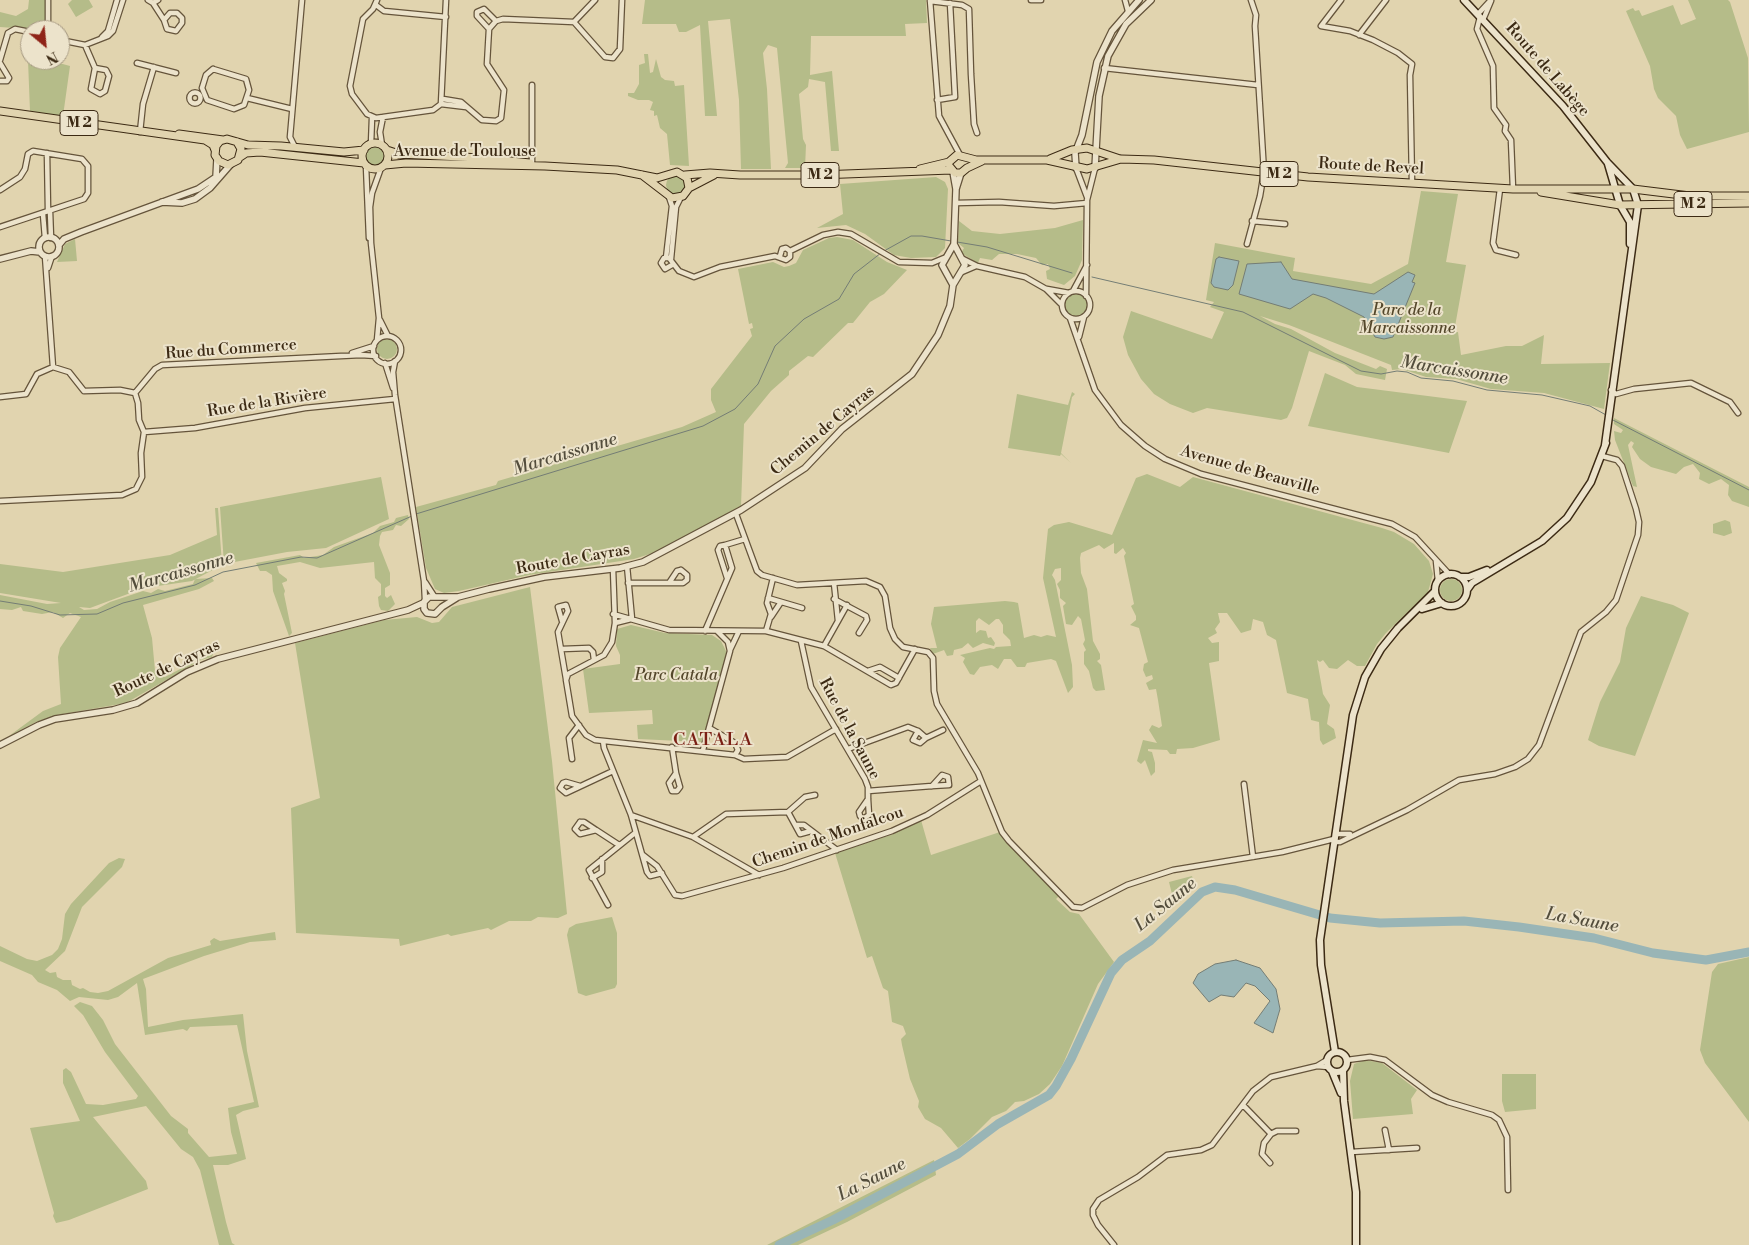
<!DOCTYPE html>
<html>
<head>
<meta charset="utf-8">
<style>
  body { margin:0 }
  #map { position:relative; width:1749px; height:1245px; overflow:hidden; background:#e1d4af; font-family:"Libre Bodoni",serif }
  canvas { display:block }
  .north { position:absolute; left:20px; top:20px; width:50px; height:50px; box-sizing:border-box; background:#ece3cb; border:1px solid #a69982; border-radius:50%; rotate:152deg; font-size:14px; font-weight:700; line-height:20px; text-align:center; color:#3c2a14 }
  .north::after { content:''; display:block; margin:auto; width:18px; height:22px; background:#8f2418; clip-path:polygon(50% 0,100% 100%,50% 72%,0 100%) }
</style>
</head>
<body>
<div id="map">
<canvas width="1749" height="1245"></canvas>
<div class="north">N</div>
</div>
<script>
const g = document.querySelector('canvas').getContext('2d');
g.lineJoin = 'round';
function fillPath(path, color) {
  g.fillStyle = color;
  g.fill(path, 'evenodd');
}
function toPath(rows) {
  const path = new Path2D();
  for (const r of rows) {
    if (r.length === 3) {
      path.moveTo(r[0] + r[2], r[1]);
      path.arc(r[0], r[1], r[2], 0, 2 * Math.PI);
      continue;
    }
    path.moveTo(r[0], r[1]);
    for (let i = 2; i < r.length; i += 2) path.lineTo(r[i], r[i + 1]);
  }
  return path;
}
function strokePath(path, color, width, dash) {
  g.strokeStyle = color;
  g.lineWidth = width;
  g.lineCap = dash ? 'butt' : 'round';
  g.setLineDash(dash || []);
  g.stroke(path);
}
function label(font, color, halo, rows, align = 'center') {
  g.font = font + ' "Libre Bodoni",serif';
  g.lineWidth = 4;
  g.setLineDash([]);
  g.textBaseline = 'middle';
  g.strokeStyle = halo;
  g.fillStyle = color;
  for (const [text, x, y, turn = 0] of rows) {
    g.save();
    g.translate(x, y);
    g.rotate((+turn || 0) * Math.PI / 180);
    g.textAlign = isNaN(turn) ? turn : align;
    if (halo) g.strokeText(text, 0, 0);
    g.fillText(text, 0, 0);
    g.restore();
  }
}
fillPath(toPath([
  [29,0,46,0,47,24,43,30,0,27,0,12,16,16,28,9],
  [72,0,89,0,93,7,76,17,68,4],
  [645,0,926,0,927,23,905,24,906,36,811,36,810,75,832,71,839,151,831,151,825,82,809,79,808,87,799,94,803,139,806,145,805,168,785,168,788,163,777,48,768,45,763,53,767,89,771,169,741,169,739,100,730,19,708,21,717,116,705,116,700,25,686,32,679,32,676,24,642,24],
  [1688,0,1728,0,1730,2,1748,58,1749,132,1687,149,1680,135,1676,116,1658,98,1654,89,1650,66,1626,11,1633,8,1635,11,1639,10,1642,16,1673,5,1681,25,1696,19],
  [27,35,30,36,30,60,48,60,70,66,63,116,30,111],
  [644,54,648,54,650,73,653,72,656,59,661,77,665,80,674,81,675,86,684,85,689,166,670,165,667,134,660,128,657,115,654,116,654,111,650,110,653,102,649,100,638,100,628,96,628,93,634,93,639,84,639,65,645,63],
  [375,156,9],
  [676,185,10],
  [936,177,945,182,948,189,945,248,936,257,911,258,894,255,865,234,846,225,817,228,843,214,840,184],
  [1421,191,1458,194,1446,262,1466,265,1454,332,1458,332,1461,355,1506,346,1522,346,1544,335,1541,364,1610,363,1604,409,1544,393,1491,389,1456,379,1426,377,1402,369,1392,370,1391,365,1289,325,1260,316,1275,324,1291,329,1335,353,1376,369,1380,366,1387,369,1385,380,1356,374,1345,365,1309,351,1292,408,1287,418,1281,420,1207,408,1193,413,1170,404,1154,394,1141,379,1128,355,1123,337,1131,311,1212,339,1224,312,1210,307,1214,302,1206,300,1215,243,1295,258,1293,271,1371,284,1408,264],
  [1083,220,1082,260,1075,276,1064,285,1047,279,1046,271,1050,269,1048,264,1042,265,1036,258,1017,254,999,254,992,260,980,258,978,263,961,253,964,248,958,243,959,221,972,231,1000,234,1055,228],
  [837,237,853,240,887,262,907,270,884,294,870,302,853,323,848,323,813,357,808,356,789,371,789,375,771,391,744,424,741,506,683,538,653,553,634,559,529,575,459,591,444,593,435,589,426,568,416,507,496,485,498,481,682,427,716,412,711,400,711,389,752,336,750,329,753,328,752,323,749,324,738,269,773,262,784,267,789,266,796,263,803,250,829,238],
  [75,239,77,261,57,262,65,244],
  [1076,305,11],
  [387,349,10],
  [1325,373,1357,387,1467,401,1449,453,1308,426],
  [1072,392,1075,394,1072,397,1061,453,1071,463,1061,454,1060,456,1008,448,1017,394,1068,405],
  [1614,418,1749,487,1749,507,1732,501,1728,495,1729,485,1721,479,1709,484,1699,479,1700,473,1693,464,1684,467,1676,474,1651,467,1640,459,1632,447,1634,443,1631,441,1628,445,1637,487,1633,486,1615,440,1614,431,1621,433,1623,430,1614,424],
  [1147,474,1180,487,1193,477,1382,528,1394,532,1414,544,1429,561,1433,574,1428,592,1386,633,1377,644,1365,666,1357,666,1348,660,1337,669,1329,668,1323,660,1320,662,1317,660,1323,694,1330,705,1327,724,1334,729,1336,738,1323,745,1320,740,1319,722,1311,720,1308,699,1287,693,1276,640,1267,635,1263,622,1253,619,1251,630,1241,633,1227,613,1218,613,1220,622,1215,629,1217,633,1208,638,1212,643,1219,642,1219,661,1209,663,1220,740,1193,748,1177,749,1176,754,1170,754,1167,750,1148,749,1148,751,1152,752,1155,763,1155,772,1151,776,1145,760,1141,764,1137,761,1143,740,1157,743,1149,730,1152,725,1159,728,1162,726,1158,700,1156,689,1149,690,1146,683,1153,679,1152,675,1146,677,1143,670,1144,664,1148,662,1139,628,1130,625,1136,620,1136,616,1131,606,1134,604,1124,556,1126,553,1123,548,1116,554,1114,553,1114,543,1104,549,1099,545,1081,553,1080,558,1081,573,1087,589,1093,641,1100,654,1100,659,1097,661,1101,665,1105,690,1096,691,1093,688,1089,671,1084,664,1084,652,1086,650,1083,644,1085,640,1081,619,1078,616,1072,625,1066,624,1063,606,1066,603,1060,598,1060,590,1057,584,1061,580,1061,568,1055,569,1052,575,1055,580,1072,665,1073,687,1068,693,1056,661,1051,659,1027,663,1025,667,1017,667,1011,659,1004,659,998,669,992,665,980,667,974,675,970,674,963,662,965,658,960,655,990,648,994,649,996,647,1011,646,1010,640,1003,633,1003,625,999,619,996,619,989,625,979,618,976,621,976,633,980,630,986,631,988,638,991,637,995,643,994,646,983,643,973,648,968,643,962,648,954,650,953,655,947,656,944,650,933,654,930,648,937,648,931,624,934,607,1005,601,1014,602,1018,603,1024,638,1034,635,1041,637,1047,635,1056,637,1043,578,1048,529,1054,525,1069,522,1112,535,1136,478],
  [381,477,389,519,326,548,287,552,224,564,220,507],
  [215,508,218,508,222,565,192,581,144,588,90,608,79,607,84,610,97,609,110,602,143,591,151,593,158,589,165,591,193,584,195,579,212,578,214,581,199,589,143,605,152,638,155,671,165,677,201,658,213,654,212,657,201,660,126,703,57,715,36,722,9,736,43,711,61,704,58,657,60,648,81,617,70,613,63,618,53,612,42,614,23,611,21,607,12,610,0,609,0,595,47,604,61,603,0,593,0,564,63,572,170,555,217,535],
  [408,515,409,519,401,526,396,525,393,530,382,532,380,536,379,545,390,573,390,585,385,588,385,596,387,598,391,595,395,604,388,611,381,610,379,606,378,597,381,595,381,584,375,578,374,562,320,568,300,562,277,566,279,573,287,579,287,581,282,583,285,591,284,594,292,633,289,636,273,591,272,575,266,571,260,571,256,563,300,555,304,558,323,555,334,547,373,533,380,526,394,522,396,518],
  [1725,520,1730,522,1732,533,1724,536,1713,533,1713,524],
  [1451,590,11],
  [530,587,552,761,567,914,558,918,538,917,531,921,509,921,491,930,488,928,451,936,448,934,400,946,399,939,296,933,291,808,320,798,295,643,384,620,417,617,432,623,439,622,452,607],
  [1641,596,1673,605,1689,613,1635,756,1599,746,1588,740,1600,702,1620,662,1626,628],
  [631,625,665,633,712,635,721,641,727,653,711,718,702,742,638,739,637,725,653,724,652,710,589,713,583,669,620,664,620,655,616,646,617,629],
  [921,820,931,855,1000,832,1059,896,1056,899,1070,912,1079,914,1114,962,1098,984,1062,1066,1050,1084,1039,1094,1024,1101,1015,1102,1006,1111,992,1117,970,1139,958,1148,941,1128,925,1119,918,1107,919,1101,910,1079,902,1045,901,1039,906,1034,903,1026,892,1022,888,991,883,988,872,956,867,958,835,853,891,835],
  [119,858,125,859,122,867,82,907,65,951,45,970,50,973,56,972,57,977,63,980,71,980,72,985,80,989,83,988,90,992,98,993,108,991,168,958,211,945,210,941,214,938,220,941,275,932,276,940,250,942,204,956,143,979,146,989,148,1027,183,1020,243,1014,247,1051,259,1107,243,1111,236,1115,246,1159,228,1165,213,1165,226,1222,232,1243,235,1245,219,1245,200,1170,193,1157,181,1149,146,1106,93,1117,146,1181,148,1189,69,1220,56,1223,53,1216,54,1213,30,1128,80,1121,63,1083,63,1070,66,1068,71,1072,86,1104,103,1105,136,1099,138,1096,105,1052,83,1015,74,1006,80,1002,92,1006,103,1020,115,1044,171,1116,188,1129,188,1133,209,1157,237,1154,231,1132,228,1108,254,1102,237,1025,190,1027,187,1031,183,1029,145,1035,137,983,118,997,108,1000,79,997,70,1001,57,990,38,982,32,975,0,961,0,946,27,959,37,961,52,955,58,949,62,939,65,914,71,904,109,863],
  [1192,876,1195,888,1172,894,1169,882],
  [612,917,617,933,617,984,615,988,586,996,578,993,567,935,569,928,576,924],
  [1749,957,1749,1122,1705,1063,1700,1050,1712,972,1718,964],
  [1365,1060,1382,1063,1417,1090,1411,1099,1413,1114,1353,1119,1350,1081,1354,1064],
  [1502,1074,1536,1074,1536,1109,1505,1112,1502,1101],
  [934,1160,936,1175,847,1222,798,1245,767,1245]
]), '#b5bc89');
const water = toPath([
  [1219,257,1239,261,1233,285,1228,290,1214,287,1211,283,1216,259,1219,257],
  [1281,262,1292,279,1374,294,1408,272,1415,275,1412,282,1415,283,1393,337,1384,339,1375,337,1364,317,1326,298,1313,294,1290,309,1239,294,1247,264,1281,262],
  [1236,960,1260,968,1276,989,1280,1009,1273,1033,1254,1023,1270,1001,1255,986,1246,983,1234,997,1221,995,1209,1002,1193,983,1198,974,1215,964,1236,960]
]);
fillPath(water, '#99b5b6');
strokePath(water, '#747d75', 1);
strokePath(toPath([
  [957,242,987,247,1072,273],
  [884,251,911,236,922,236,951,241],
  [1092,277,1243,312,1361,371,1381,374,1397,371,1407,372,1421,378,1453,381,1487,390,1542,395,1590,406,1606,415],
  [1611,419,1749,490],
  [416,514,703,426,735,409,758,384,775,346,804,319,839,299,854,274,881,253],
  [0,601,31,606,60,615,97,614,123,603,195,585,223,572,301,557,317,558,412,516]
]), '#747d75', 1);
strokePath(toPath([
  [779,1245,833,1220,958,1154,998,1124,1049,1095,1056,1086,1071,1059,1111,973,1122,960,1150,941,1202,892,1215,887,1235,890,1330,918,1380,923,1464,921,1519,927,1594,938,1653,953,1706,960,1749,952]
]), '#99b5b6', 9);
const minor = toPath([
  [148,0,153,3,158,0],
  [377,0,373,9,363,19,350,86,352,94,367,114,376,118,433,110,441,104,446,0],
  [930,0,939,116,960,155],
  [1031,0,1041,0],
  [1125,0,1128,11],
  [1341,0,1321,26,1350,31,1373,40,1398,53,1412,64,1410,75,1412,183],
  [930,1,962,5,969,9,971,74,974,124,977,133],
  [153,3,164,20,167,29,176,31,182,23,182,18,177,13,170,13,164,20],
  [376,5,384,11,446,17],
  [1478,14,1490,1],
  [1480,17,1477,29,1493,66,1494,108,1506,125,1505,131,1511,140,1513,189],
  [1483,20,1491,1],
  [574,22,595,0],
  [489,29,477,16,477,12,484,9,496,21],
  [48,30,48,0],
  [1359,35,1386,0],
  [102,37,108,31,117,0],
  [60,40,85,45,108,36,113,31,123,0],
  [85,45,95,68,91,89,100,94,105,91,109,76,106,70,95,68],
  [0,60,8,33,15,29,30,32],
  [0,63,9,78,7,81,0,81],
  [137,63,176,73],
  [1104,68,1258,85],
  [213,69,246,79,249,90,244,105,234,109,207,100,202,88,206,75,213,69],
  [532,85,532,163],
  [195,98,5.5],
  [247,98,292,109],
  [443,99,461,102,482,120,496,121,501,118,504,90,487,64,489,29,496,21,503,19,574,22,605,57,613,58,620,49,622,0],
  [937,100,955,97,950,3],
  [441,104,466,107],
  [140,132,143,104,154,67],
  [371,144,372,118],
  [382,145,380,132,383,117],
  [295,147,290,137,302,0],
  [47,153,48,210],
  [366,166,369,238],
  [1076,168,1087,197],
  [1500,189,1493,243,1496,250,1516,255],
  [0,190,20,177,25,169,28,154,33,151,82,159,88,166,88,193,84,199,0,227],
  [956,203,999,202,1054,206,1087,203],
  [50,211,51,238],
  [43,214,45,238],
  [1252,221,1285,224],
  [1247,244,1260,196,1264,172,1255,26,1256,15,1251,0],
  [790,251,823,235,838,232,851,234,899,262,932,263,944,258],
  [45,256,53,367],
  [666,258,672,206,669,197],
  [671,259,676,207,681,197],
  [963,259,977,266,1025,277,1046,289,1062,305],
  [672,265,665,269,661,263,664,258,669,258,679,271,694,277,720,267,775,256,786,260,790,257,790,251,786,248,782,249,780,256],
  [48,268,52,256],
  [962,272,976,266],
  [1047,289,1069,293],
  [1076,305,14],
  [1073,291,1087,265],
  [1086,296,1087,200,1095,168],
  [1070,318,1095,390,1121,425,1145,446,1165,459,1201,474,1392,524,1415,537,1450,575],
  [380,320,388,336],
  [387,350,14],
  [1079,337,1084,317],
  [377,340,379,318,371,243,370,207,372,193,381,168],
  [352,353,374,346],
  [395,361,393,372,395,395,424,581,425,600],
  [385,363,393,388],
  [1611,390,1616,394,1634,389,1691,383,1730,402,1738,413],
  [135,393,155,369,162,365,361,355,376,356],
  [0,397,26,394,37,374,53,367,69,372,84,391,120,390,135,393],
  [144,432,195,428,305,408,395,399],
  [0,501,122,495,136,489,142,477,141,453,144,432,139,420,138,403,135,393],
  [736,514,757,571,762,575,797,585,866,581,880,587,885,596,890,628,895,639,903,647,928,652,933,658,934,691,937,704,978,773,1002,832,1009,841,1073,907,1082,908,1127,885,1173,870,1282,852,1334,839],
  [725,545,720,546,718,550,727,578],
  [1436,561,1438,581],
  [627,566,632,619],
  [613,569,615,623,612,642,604,655,568,674,566,680,572,716,586,735,595,740,735,755,738,750,735,743,711,729],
  [681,570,687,575,687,580,683,583,669,583,677,571,681,570],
  [425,582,434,596],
  [628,583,669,583],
  [834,583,838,621],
  [768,598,802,608],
  [834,599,866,616,867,620,859,633],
  [613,614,669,630,766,631,824,646,891,685,896,683,915,649],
  [771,617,781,602],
  [562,621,558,607,566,605,568,611,558,632,566,679],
  [615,623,631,619],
  [705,631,732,568,725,545,745,539],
  [766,631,771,614,767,603,773,578],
  [801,641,811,687,865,779,868,787,868,799],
  [824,646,847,605],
  [562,649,589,648,593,652,594,660],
  [730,650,739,631],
  [868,671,880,667,899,678],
  [926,738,918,731,913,740,920,743,926,738,943,730],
  [603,741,604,748,631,815,647,872,650,876,662,873],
  [672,747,676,773,669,783,672,791,677,791,680,787,676,773],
  [848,749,908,727,918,731],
  [703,750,730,651,728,642,717,631],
  [735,755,744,759,787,757,836,729],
  [572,759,569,738,579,725],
  [1244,784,1253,857],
  [580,786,566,782,563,783,560,788,566,793,613,771],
  [868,791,932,786,949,785,948,777,942,775,932,786],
  [868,799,869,815,863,819,860,816,859,812,868,799],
  [788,812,805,797,815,795],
  [631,815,693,837,759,875],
  [580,822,584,822,596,830,580,834,575,829,580,822],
  [796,825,804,825,837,850],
  [596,830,619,845],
  [1335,834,1350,834],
  [693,837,726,814,788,812,800,834,811,831],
  [1334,842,1340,842,1407,810,1459,780,1495,774,1515,767,1528,759,1539,745,1581,632,1606,612,1616,600,1638,535,1639,522,1636,509,1622,466,1617,460,1602,456],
  [643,855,657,866,675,895,682,896,783,868,892,831,927,815,981,781],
  [592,878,602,872,602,859],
  [608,905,589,870,635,833],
  [1347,1060,1370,1057,1385,1060,1432,1095,1448,1102,1492,1115,1499,1120,1507,1137,1508,1190],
  [1317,1066,1327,1060],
  [1243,1105,1271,1134,1277,1131,1296,1131],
  [1385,1130,1389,1150],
  [1351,1152,1417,1148],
  [1270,1163,1262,1154,1264,1143,1271,1134],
  [1114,1245,1098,1225,1093,1215,1093,1209,1099,1200,1138,1177,1167,1155,1201,1150,1212,1145,1253,1091,1271,1077,1317,1066,1328,1067]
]);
const tertiary = toPath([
  [1076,168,1075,153,1082,135,1097,62,1112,31,1139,0],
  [1095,168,1099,96,1108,56,1126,24,1151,0],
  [956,189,961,173],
  [162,202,182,203,195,199,210,188,231,164],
  [49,247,10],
  [59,245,64,239,81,232,198,189,216,177,217,159],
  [0,259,31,251,40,252],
  [953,285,942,265,954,244],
  [458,597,429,597,424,602,424,609,427,613,435,614,442,607,458,597,489,589,544,577,620,568,643,562,741,510,805,468,842,429,912,374,938,335,950,306,953,285,965,265,954,244,956,189,953,172],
  [0,745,39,725,55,719,113,710,137,703,187,672,218,659,408,610,423,603]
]);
const secondary = toPath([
  [1464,0,1563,106,1607,162,1633,189,1638,205,1605,445],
  [1608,164,1620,205,1630,222,1630,244],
  [1451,590,16],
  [1460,577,1469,577,1487,570],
  [1467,590,1472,583,1542,541,1567,518,1591,482,1606,443],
  [1422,609,1442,603],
  [1337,1062,10],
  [1335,1052,1321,965,1320,940,1353,715,1365,677,1381,649,1398,628,1435,591],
  [1332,1071,1341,1093],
  [1343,1071,1344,1101,1356,1192,1356,1245]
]);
const primary = toPath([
  [0,111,205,140,213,145,215,150],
  [179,134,223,140],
  [237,142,241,149,238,160,228,165,219,161,215,155,216,146,220,141,227,139,248,145,281,146,344,152,364,150],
  [375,156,13],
  [387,150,399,154,482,158,530,163],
  [240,157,246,153,260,152,364,163],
  [1050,159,1072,150,1087,148,1120,159],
  [385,165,406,163,545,166,617,170,657,178,677,172,687,178,689,188,683,196,672,198,642,175],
  [950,167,955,173,961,173,967,168,982,161],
  [920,169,949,162,957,155,976,160,1047,160,1087,169,1121,159,1154,160,1308,177,1513,189,1633,189,1690,196,1749,196],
  [685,175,710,173,740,175,819,175,951,170],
  [689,188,714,175],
  [1541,192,1620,205,1749,203]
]);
strokePath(minor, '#65543b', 7);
strokePath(tertiary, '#65543b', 8);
strokePath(secondary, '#3c2a14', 9);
strokePath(primary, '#3c2a14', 9);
strokePath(minor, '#ece3cb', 4.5);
strokePath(tertiary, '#ece3cb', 5.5);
strokePath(secondary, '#ece3cb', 6);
strokePath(primary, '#e1d4af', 7);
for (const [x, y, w] of [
  [79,123,38],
  [1279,174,38],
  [820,175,38],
  [1693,204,38]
]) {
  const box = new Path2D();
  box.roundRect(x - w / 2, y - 12.5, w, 25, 4);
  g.fillStyle = '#ece3cb';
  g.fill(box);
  strokePath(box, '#3c2a14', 1);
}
label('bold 15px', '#3c2a14', null, [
  ["M 2",79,123],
  ["M 2",1279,174],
  ["M 2",820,175],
  ["M 2",1693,204]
]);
label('16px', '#3c2a14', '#ece3cb', [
  ["Route de Labège",1547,70,49],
  ["Avenue de Toulouse",465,152],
  ["Route de Revel",1371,167,3],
  ["Rue du Commerce",231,350,-4],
  ["Rue de la Rivière",267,403,-9],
  ["Chemin de Cayras",823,431,-40],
  ["Avenue de Beauville",1250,471,16],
  ["Route de Cayras",573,560,-10],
  ["Route de Cayras",167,669,-25],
  ["Rue de la Saune",849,729,62],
  ["Chemin de Monfalcou",828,838,-19]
]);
label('italic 16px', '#54472b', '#ece3cb', [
  ["Parc de la",1407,311],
  ["Marcaissonne",1407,329],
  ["Parc Catala",676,676]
]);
label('italic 18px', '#534d3c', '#ece3cb', [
  ["Marcaissonne",1454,371,9],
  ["Marcaissonne",565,455,-17],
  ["Marcaissonne",181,573,-16],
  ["La Saune",1166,905,-39],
  ["La Saune",1582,921,10],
  ["La Saune",872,1180,-27]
]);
g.letterSpacing = '1px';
label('18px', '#7a1f14', '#ece3cb', [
  ["CATALA",713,741]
]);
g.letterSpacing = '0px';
</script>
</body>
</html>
